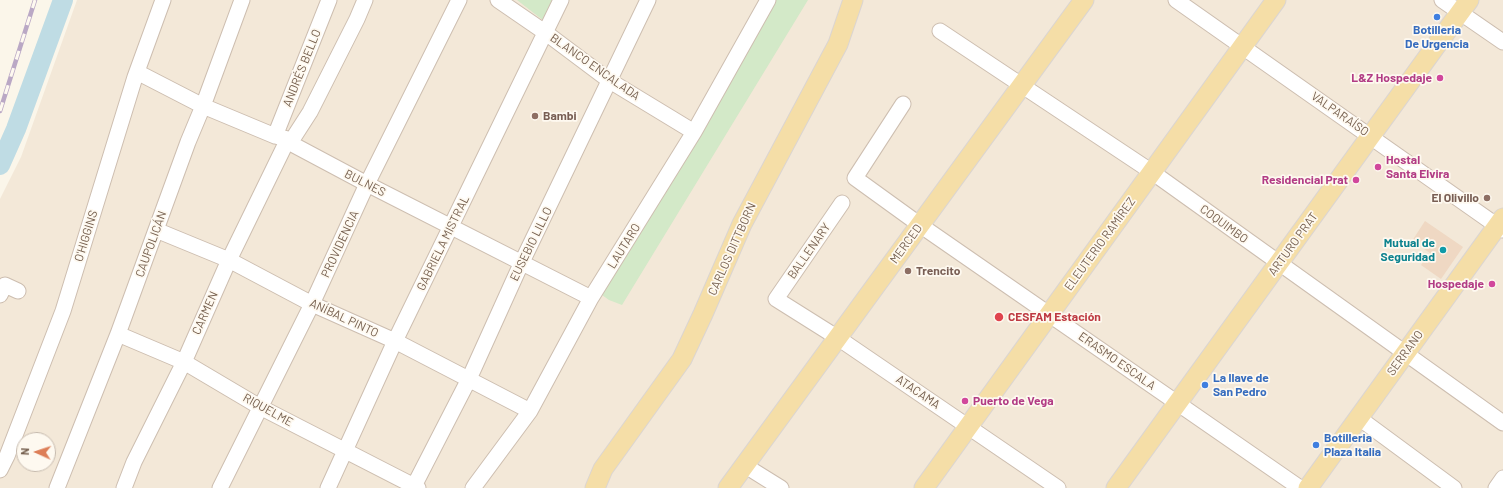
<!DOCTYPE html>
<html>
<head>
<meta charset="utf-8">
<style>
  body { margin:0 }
  #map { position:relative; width:1503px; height:488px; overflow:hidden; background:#fbf6ea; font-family:Barlow,sans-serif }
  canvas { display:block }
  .north { position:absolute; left:16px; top:432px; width:40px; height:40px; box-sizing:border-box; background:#fef9f0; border:1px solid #c7bbaf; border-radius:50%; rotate:273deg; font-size:11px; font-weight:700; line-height:16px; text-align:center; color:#755f4e }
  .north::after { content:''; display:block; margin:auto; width:14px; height:18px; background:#dd7e57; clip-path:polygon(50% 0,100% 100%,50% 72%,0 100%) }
</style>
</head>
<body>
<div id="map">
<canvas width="1503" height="488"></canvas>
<div class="north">N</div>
</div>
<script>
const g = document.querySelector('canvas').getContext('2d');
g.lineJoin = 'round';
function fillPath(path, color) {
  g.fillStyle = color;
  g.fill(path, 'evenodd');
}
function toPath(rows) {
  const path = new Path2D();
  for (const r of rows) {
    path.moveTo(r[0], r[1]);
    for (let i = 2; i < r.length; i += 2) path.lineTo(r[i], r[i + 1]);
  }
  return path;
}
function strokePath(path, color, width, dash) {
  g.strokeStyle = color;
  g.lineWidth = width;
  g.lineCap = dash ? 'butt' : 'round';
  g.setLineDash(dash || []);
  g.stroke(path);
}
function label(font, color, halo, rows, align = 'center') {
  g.font = font + ' Barlow,sans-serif';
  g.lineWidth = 3.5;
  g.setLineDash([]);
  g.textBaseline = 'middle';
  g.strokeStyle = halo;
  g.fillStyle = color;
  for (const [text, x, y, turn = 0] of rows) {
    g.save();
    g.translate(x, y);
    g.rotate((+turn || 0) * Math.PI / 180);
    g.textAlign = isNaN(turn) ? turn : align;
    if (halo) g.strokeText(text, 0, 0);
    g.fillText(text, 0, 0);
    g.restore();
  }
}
fillPath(toPath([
  [77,0,1503,0,1503,488,0,488,0,199,21,157],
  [24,440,48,440,48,464,24,464]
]), '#f3e8d8');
fillPath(toPath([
  [517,0,554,0,544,21],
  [774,0,808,0,622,305,609,300,602,295]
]), '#d3e9c8');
strokePath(toPath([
  [0,165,16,129,63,0]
]), '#bfdce4', 20);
fillPath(toPath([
  [1425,221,1463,247,1441,279,1421,265,1430,253,1412,241]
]), '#efd8c3');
const minor = toPath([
  [498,0,546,33,610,81,694,132],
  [1176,0,1503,230],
  [1442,0,1503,42],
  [940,31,1152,172,1503,423],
  [137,72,203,106,275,136,288,139,290,143,367,184,591,298],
  [903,104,855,178,920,225,1300,488],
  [275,136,329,0],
  [290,143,310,112,357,19,365,0],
  [842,203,776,299,838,338,1058,488],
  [156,230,229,260,312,304,395,341,530,411],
  [0,295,5,285,18,291],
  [118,334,184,362,260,407,418,488],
  [1359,418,1454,488],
  [744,465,781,488],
  [0,470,7,456,63,311,135,77,163,0],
  [57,488,118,334,188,142,203,106,242,0],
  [124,488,134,462,184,362,229,260,288,139],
  [220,488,312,304,367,184,459,0],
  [328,488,395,341,561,0],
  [413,488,469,379,521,264,648,0],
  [473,488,530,411,591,298,694,132,768,0],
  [1496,488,1503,478]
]);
const major = toPath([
  [595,488,603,469,682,359,703,314,742,224,838,44,853,0],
  [728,488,1084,0],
  [924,488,1276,0],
  [1116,488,1469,0],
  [1308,488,1503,218]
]);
strokePath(minor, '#cdbeb0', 17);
strokePath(major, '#dbd5d1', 21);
strokePath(minor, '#fff', 15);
strokePath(major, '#f5dea7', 19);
const rail = toPath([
  [0,111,35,0]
]);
strokePath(rail, '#baa8c5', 4.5);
strokePath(rail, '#fef9f0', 3, [9]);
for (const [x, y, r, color] of [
  [1437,17,4,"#3f7fe0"],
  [1440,78,4,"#d1479c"],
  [535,116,4,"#8d6e63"],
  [1378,167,4,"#d1479c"],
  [1356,180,4,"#d1479c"],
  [1487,198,4,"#8d6e63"],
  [1443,250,4,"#0f9aa8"],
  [908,271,4,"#8d6e63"],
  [1492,284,4,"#d1479c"],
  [999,317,5,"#e0444e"],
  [1205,385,4,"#3f7fe0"],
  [965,401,4,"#d1479c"],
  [1316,445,4,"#3f7fe0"]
]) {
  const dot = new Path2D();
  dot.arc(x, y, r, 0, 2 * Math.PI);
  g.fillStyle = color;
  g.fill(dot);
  strokePath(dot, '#fef9f0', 1.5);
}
label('bold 12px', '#366cbe', '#fef9f0', [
  ["Botilleria",1437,30,"center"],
  ["De Urgencia",1437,44,"center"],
  ["La llave de",1213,378],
  ["San Pedro",1213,392],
  ["Botilleria",1324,438],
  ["Plaza Italia",1324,452]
], 'left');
label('12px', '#755f4e', '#fef9f0', [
  ["BLANCO ENCALADA",595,67,35],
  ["ANDRÉS BELLO",302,68,-68],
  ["VALPARAÍSO",1340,114,35],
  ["BULNES",365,183,27],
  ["COQUIMBO",1224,224,36],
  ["O'HIGGINS",86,236,-73],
  ["GABRIELA MISTRAL",443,243,-64],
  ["CAUPOLICÁN",151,244,-70],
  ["PROVIDENCIA",340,244,-65],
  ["EUSEBIO LILLO",531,244,-64],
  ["MERCED",906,244,-54],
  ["ELEUTERIO RAMÍREZ",1100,244,-54],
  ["ARTURO PRAT",1293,244,-54],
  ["LAUTARO",624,246,-58],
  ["CARLOS DITTBORN",732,249,-66],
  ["BALLENARY",809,251,-55],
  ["CARMEN",205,313,-66],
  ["ANÍBAL PINTO",344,318,25],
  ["SERRANO",1405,353,-54],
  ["ERASMO ESCALA",1117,361,35],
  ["ATACAMA",918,392,34],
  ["RIQUELME",268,410,29]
]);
label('bold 12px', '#b23c85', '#fef9f0', [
  ["L&Z Hospedaje",1432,78],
  ["Hostal",1386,160,"left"],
  ["Santa Elvira",1386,174,"left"],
  ["Residencial Prat",1348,180],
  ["Hospedaje",1484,284],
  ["Puerto de Vega",973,401,"left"]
], 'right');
label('bold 12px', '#785e54', '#fef9f0', [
  ["Bambi",543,116],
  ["El Olivillo",1479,198,"right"],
  ["Trencito",916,271]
], 'left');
label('bold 12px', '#0d838f', '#fef9f0', [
  ["Mutual de",1435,243],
  ["Seguridad",1435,257]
], 'right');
label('bold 12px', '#be3a42', '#fef9f0', [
  ["CESFAM Estación",1008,317]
], 'left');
</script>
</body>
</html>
